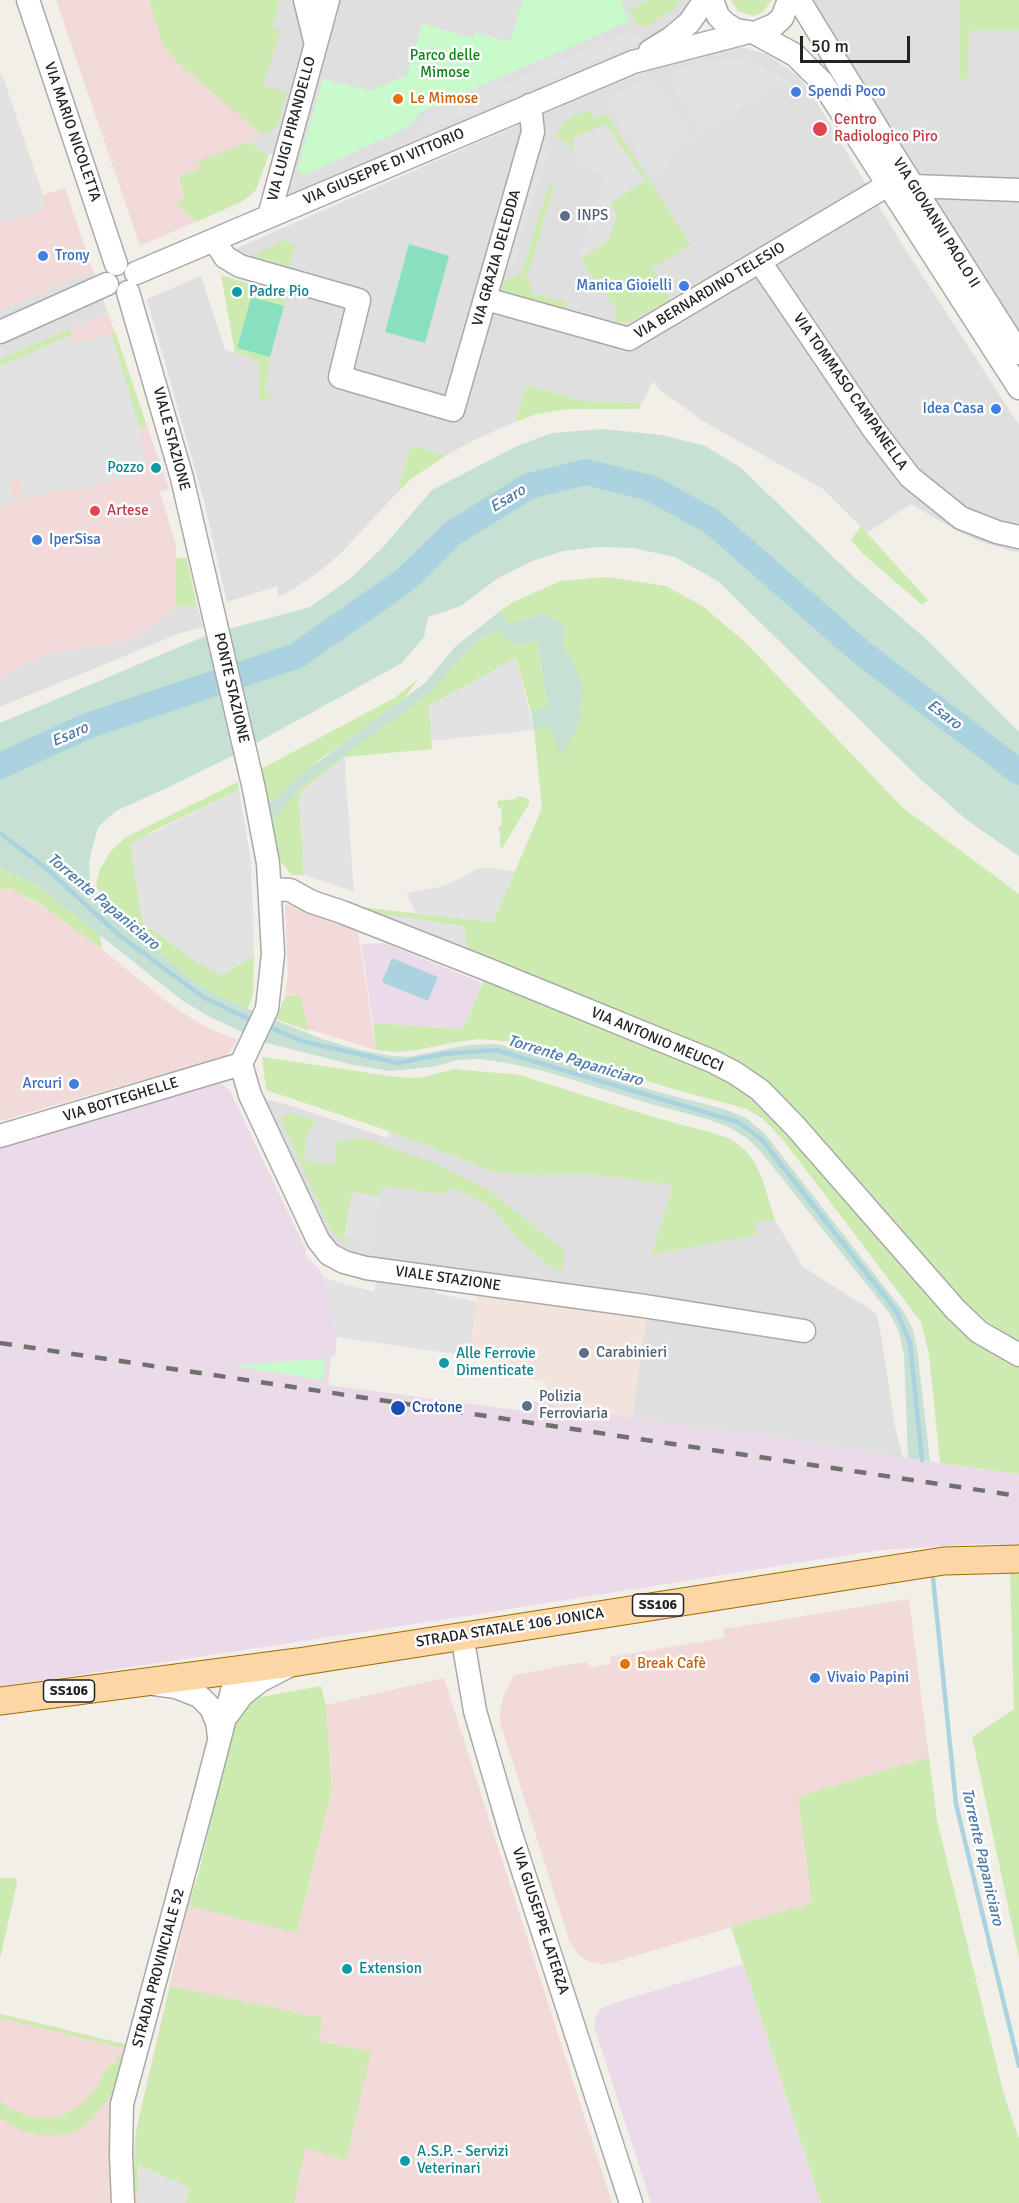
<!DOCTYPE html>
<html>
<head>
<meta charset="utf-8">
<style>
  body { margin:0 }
  #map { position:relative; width:1019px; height:2203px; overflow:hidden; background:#f2efe9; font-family:Signika,sans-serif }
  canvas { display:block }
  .scale { position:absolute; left:800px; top:36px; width:110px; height:27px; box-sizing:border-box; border:3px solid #222; border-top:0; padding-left:8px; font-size:18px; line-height:21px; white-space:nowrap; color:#222; -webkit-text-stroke:4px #fff; paint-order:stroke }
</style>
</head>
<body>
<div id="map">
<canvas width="1019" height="2203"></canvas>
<div class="scale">50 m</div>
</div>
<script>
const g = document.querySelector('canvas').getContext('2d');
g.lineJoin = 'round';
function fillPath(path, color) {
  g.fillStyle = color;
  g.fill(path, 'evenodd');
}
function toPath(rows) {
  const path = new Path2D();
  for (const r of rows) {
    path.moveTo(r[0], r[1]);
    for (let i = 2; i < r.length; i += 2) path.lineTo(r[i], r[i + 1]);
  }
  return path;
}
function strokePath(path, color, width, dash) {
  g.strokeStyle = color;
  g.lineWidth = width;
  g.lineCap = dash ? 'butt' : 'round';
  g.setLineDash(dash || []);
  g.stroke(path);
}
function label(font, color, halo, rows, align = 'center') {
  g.font = font + ' Signika,sans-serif';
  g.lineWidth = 5;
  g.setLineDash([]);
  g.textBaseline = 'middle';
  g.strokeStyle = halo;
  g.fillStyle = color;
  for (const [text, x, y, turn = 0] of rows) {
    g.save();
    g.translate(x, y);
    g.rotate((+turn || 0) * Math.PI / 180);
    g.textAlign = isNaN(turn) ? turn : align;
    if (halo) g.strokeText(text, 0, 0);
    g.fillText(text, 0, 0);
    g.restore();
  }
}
fillPath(toPath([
  [254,0,705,0,671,38,269,216,286,153,269,154,259,150,249,142,254,138],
  [799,0,1019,0,1019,353],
  [726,47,746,48,768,55,799,77,813,96,900,241,1019,425,1019,552,1011,551,981,542,957,531,911,504,867,533,823,489,703,421,660,390,653,381,642,403,584,401,527,385,515,422,472,441,445,456,411,445,397,493,339,555,321,570,295,588,277,598,278,586,227,602,204,501,147,299,201,276,225,350,259,361,260,400,266,393,265,384,270,357,292,273,237,254,237,248,628,77],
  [93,271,108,313,0,359,0,310],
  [197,605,203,627,178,634,0,707,0,679,28,662,52,652,92,648,127,640,149,628,175,607],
  [250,1095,295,1107,388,1138,389,1131,494,1172,536,1175,591,1174,673,1185,651,1255,757,1235,756,1222,775,1220,803,1267,876,1313,881,1335,895,1427,903,1458,767,1435,707,1430,632,1418,646,1316,329,1254]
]), '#e0dfdf');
fillPath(toPath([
  [56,0,254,0,262,135,249,142,259,150,266,163,253,194,241,202,140,246],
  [2,74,43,195,65,188,93,271,0,310,0,75],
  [108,313,169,489,160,492,176,545,175,607,149,628,127,640,92,648,52,652,28,662,0,679,0,359],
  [9,888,65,920,166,1001,189,1017,206,1027,237,1040,232,1049,225,1056,0,1121,0,889],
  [285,905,319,911,357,926,376,1050,276,1019,285,997,288,974],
  [909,1599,929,1757,799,1797,813,1903,611,1963,601,1964,590,1962,579,1955,570,1943,500,1722,500,1711,504,1695,514,1675,585,1662,591,1667,611,1664,610,1657,724,1638,723,1629],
  [444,1678,612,2203,133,2203,134,2145,137,2126,188,1906,297,1933,332,1789,326,1705],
  [0,2014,128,2045,113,2203,0,2203]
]), '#f2dad9');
fillPath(toPath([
  [385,943,482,983,463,1029,373,1023,361,944],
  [221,1083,230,1091,305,1248,307,1258,318,1268,324,1278,337,1337,335,1357,331,1357,328,1385,532,1412,533,1401,707,1430,767,1435,892,1456,1019,1474,1019,1545,976,1544,872,1551,434,1621,0,1687,0,1148],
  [743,1964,821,2203,651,2203,594,2026,597,2014,602,2008,614,2003]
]), '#ebdbe8');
fillPath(toPath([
  [478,1290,647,1316,632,1418,543,1403,546,1382,513,1376,492,1359,469,1356]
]), '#f3e3dd');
fillPath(toPath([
  [149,0,279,0,273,28,280,30,264,85,287,92,277,128,262,135,176,61,162,43],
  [650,0,680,0,670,11,647,27,635,23,630,9],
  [731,0,772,0,763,12,753,16,738,11],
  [959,0,1019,0,1019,30,970,30,967,79,960,79],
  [590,109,594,119,606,113,691,245,651,269,670,300,630,322,614,323,617,311,583,263,584,256,608,241,609,203,644,181,573,138,574,150,567,148,568,144,555,136,564,121],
  [249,142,259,150,269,154,256,190,241,202,196,222,176,203,185,199,179,177,200,168,198,161],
  [548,185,554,186,526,281,532,283,530,293,567,302,565,309,502,292,504,281,522,273],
  [285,240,295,244,289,267,252,256],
  [221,275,287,295,284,306,251,297,237,348,270,357,265,388,266,393,273,399,259,400,259,361,235,353],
  [70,329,72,335,0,366,0,359],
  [115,331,147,427,139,426,111,333],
  [527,385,584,401,642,403,638,409,568,409,537,414,515,422],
  [411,445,445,456,411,479,397,493],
  [861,526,867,533,928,600,922,605,863,554,851,540],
  [176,558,187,558,197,605,175,607],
  [607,577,666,586,704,607,746,643,902,807,1019,894,1019,1343,977,1314,948,1286,790,1105,762,1080,375,913,352,906,493,922,542,808,534,730,551,725,560,755,575,665,564,648,563,639,545,614,508,623,500,611,513,602,560,581],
  [493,632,500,632,514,644,537,641,548,707,531,712,516,658,429,706,432,749,345,757,304,789,299,798,304,875,292,875,279,860,272,821,304,785,355,746,457,663,475,643],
  [418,679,402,702,320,759,269,805,261,769,396,697],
  [238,782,239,790,149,833,221,975,254,956,253,994,248,1009,213,993,189,978,104,904,96,885,100,869,110,852,126,837],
  [519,796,529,799,529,804,501,850,499,826,502,825,501,808,498,808,497,801,515,799],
  [0,869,34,883,100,935,102,949,41,905,9,888,0,889],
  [485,978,717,1072,768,1110,985,1345,1019,1367,1019,1474,940,1463,929,1355,921,1322,784,1141,763,1119,747,1109,666,1087,537,1044,479,1039,451,1043,412,1051,398,1052,376,1050,373,1023,463,1029],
  [300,995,309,1031,276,1019,285,997],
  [262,1057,397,1077,419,1078,455,1069,520,1075,653,1117,710,1132,731,1139,746,1151,755,1163,762,1178,775,1220,756,1222,757,1235,651,1255,673,1185,591,1174,536,1175,494,1172,389,1131,266,1090],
  [290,1113,312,1119,315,1122,314,1125,306,1136,305,1161,335,1165,336,1142,364,1138,434,1163,490,1191,565,1251,561,1273,549,1266,517,1237,494,1210,480,1200,453,1188,449,1189,446,1194,382,1186,380,1197,352,1192,344,1237,348,1238,347,1245,335,1235,329,1226,280,1118],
  [1010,1572,1019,1573,1019,1958,972,1737,1014,1709],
  [321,1686,326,1705,332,1789,297,1933,188,1906,199,1872,235,1719,255,1698],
  [929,1757,937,1820,1004,2095,1019,2139,1019,2203,821,2203,731,1927,812,1903,798,1797],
  [0,1878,16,1878,17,1883,0,1959],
  [170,1986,323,2018,318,2041,371,2052,346,2160,305,2148,294,2203,186,2203,189,2188,138,2164,139,2194,132,2190,137,2126],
  [0,2014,100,2038,128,2045,127,2049,0,2018],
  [116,2055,125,2056,118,2087,91,2121,81,2128,74,2132,56,2135,40,2135,19,2130,0,2118,0,2101,10,2108,31,2117,48,2118,66,2114,82,2103,96,2088,109,2065,117,2063]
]), '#cdebb0');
fillPath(toPath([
  [603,429,662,435,705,446,740,467,855,578,925,638,1019,732,1019,856,968,821,918,777,719,582,675,557,633,548,600,547,563,551,532,561,498,578,461,606,428,617,424,637,402,663,238,753,169,787,116,811,98,827,89,861,90,882,104,904,190,978,213,993,248,1009,322,1039,356,1049,391,1056,408,1057,468,1045,495,1044,536,1052,658,1092,724,1109,746,1118,765,1134,904,1312,913,1330,917,1349,930,1461,908,1458,904,1355,899,1332,890,1314,762,1153,748,1139,729,1127,707,1119,651,1104,544,1071,507,1063,480,1059,458,1060,432,1067,390,1071,353,1065,267,1043,210,1017,183,1001,34,883,0,869,0,723,210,634,310,607,351,578,384,546,432,490,517,446,552,433],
  [500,611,508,623,545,614,563,624,566,634,563,639,564,648,575,665,583,689,578,724,569,745,559,756,551,726,534,730,531,712,548,707,537,641,513,644,500,632,493,632,475,643,428,695,304,785,272,821,269,805,303,773,425,683,455,647]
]), '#c6e0d4');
fillPath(toPath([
  [523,0,620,0,630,21,420,112,411,126,305,175,297,171,323,79,371,91,407,75,422,24,473,38,475,32,510,42],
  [326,1358,323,1380,231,1366]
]), '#c8facc');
fillPath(toPath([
  [409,244,449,256,425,343,385,332],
  [251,297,284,306,270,357,237,348]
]), '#88e0be');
fillPath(toPath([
  [627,32,646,39,415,136,427,118],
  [733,59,754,63,786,79,701,133,668,79,682,69,700,63],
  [2,74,46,209,0,223,0,75],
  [653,78,693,139,665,158,669,167,654,177,603,98],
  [606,124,645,181,610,203,617,215,608,241,584,256,579,254,606,174,574,164,573,138],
  [542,127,552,140,514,265,503,270],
  [111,333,139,426,148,472,69,492,67,488,24,500,18,478,9,481,15,503,0,507,0,366,72,335,76,344],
  [516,658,534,730,431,741,429,706],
  [345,757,346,782,354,892,304,875,299,798,304,789],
  [239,790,251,862,254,956,221,975,196,962,142,922,130,844],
  [480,867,515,871,493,922,416,913,406,893,440,887,457,880],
  [375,913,464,926,468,952],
  [352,1192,380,1197,373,1244,344,1237],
  [324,1278,374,1292,376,1279,435,1287,435,1293,477,1302,469,1356,337,1337],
  [138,2164,189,2188,186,2203,139,2203]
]), '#e2e2e2');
fillPath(toPath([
  [392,958,438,977,428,1001,382,982]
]), '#aad3df');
strokePath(toPath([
  [0,833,47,869,119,935,203,997,253,1021],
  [267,1026,301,1041,398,1063,443,1054,496,1050,738,1122,761,1139,897,1312,910,1343,922,1460],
  [933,1578,956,1804,1019,2066]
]), '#aad3df', 4.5);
strokePath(toPath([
  [0,766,87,726,296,656,405,580,453,533,529,486,586,472,650,488,711,521,861,652,1019,772]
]), '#aad3df', 26);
const minor = toPath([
  [28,0,116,264],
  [305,0,315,41],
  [712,0,718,16,726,24,736,30,755,33,774,25,782,18,789,0],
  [799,0,894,156,1019,353],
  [755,33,795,55,822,82,1019,388],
  [650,51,671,38,689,23,705,0],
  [269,216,328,0],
  [214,240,225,257,240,266,359,300,340,377,453,410,533,132,530,105],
  [760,262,874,430,910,477,961,518,997,532,1019,537],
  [136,273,633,62,745,33],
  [128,292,182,478,254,789,268,863,273,954,267,1009,241,1064,250,1095,318,1240,329,1254,344,1262,366,1268,644,1306,804,1331],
  [486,299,629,339,881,189,888,186,913,186,1019,190],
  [0,332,107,284],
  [271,889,290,890,312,902,342,912,489,970,712,1061,735,1073,760,1090,795,1126,955,1309,979,1332,1019,1355],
  [0,1136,241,1064],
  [462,1635,475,1711,511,1834,631,2203],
  [154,1684,176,1687,199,1696,211,1708,217,1722,219,1736],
  [229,1713,242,1695,260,1681,289,1666],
  [123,2203,121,2154,122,2104,205,1795,234,1683,232,1670]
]);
const major = toPath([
  [0,1701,298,1662,944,1561,1019,1559]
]);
strokePath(minor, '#a9a9a9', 25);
strokePath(major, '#a06b00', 29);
strokePath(minor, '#fff', 22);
strokePath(major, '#fcd6a4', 27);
strokePath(toPath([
  [0,1343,1019,1496]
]), '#707070', 4.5, [12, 12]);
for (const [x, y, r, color] of [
  [796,92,6,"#3f7fe0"],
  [398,99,6,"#e8710a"],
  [820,129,8,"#e0444e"],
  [565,216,6,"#5c6f8a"],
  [43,256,6,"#3f7fe0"],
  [684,286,6,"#3f7fe0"],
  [237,292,6,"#0f9aa8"],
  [996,409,6,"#3f7fe0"],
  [156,468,6,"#0f9aa8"],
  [95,511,6,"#e0444e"],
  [37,540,6,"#3f7fe0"],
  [74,1084,6,"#3f7fe0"],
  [584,1353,6,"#5c6f8a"],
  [444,1363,6,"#0f9aa8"],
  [527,1406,6,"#5c6f8a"],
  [398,1408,8,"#1a4fb4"],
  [625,1664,6,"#e8710a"],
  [815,1678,6,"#3f7fe0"],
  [347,1969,6,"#0f9aa8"],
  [405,2161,6,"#0f9aa8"]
]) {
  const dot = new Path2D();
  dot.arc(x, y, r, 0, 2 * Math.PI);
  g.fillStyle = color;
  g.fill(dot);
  strokePath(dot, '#fff', 2);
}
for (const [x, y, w] of [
  [658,1605,51],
  [69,1691,51]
]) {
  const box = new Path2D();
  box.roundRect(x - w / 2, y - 11, w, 22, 4.5);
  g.fillStyle = '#fff';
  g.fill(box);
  strokePath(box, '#222', 1.5);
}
label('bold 14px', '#222', null, [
  ["SS106",658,1605],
  ["SS106",69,1691]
]);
label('15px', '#0c8416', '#fff', [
  ["Parco delle",445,56],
  ["Mimose",445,73]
]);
label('15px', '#366cbe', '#fff', [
  ["Spendi Poco",808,92],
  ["Trony",55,256],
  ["Manica Gioielli",672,286,"right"],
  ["Idea Casa",984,409,"right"],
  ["IperSisa",49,540],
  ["Arcuri",62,1084,"right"],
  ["Vivaio Papini",827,1678]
], 'left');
label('15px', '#c56008', '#fff', [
  ["Le Mimose",410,99],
  ["Break Cafè",637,1664]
], 'left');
label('15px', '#be3a42', '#fff', [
  ["Centro",834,120],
  ["Radiologico Piro",834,137],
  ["Artese",107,511]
], 'left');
label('15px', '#222', '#fff', [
  ["VIA LUIGI PIRANDELLO",292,129,-75],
  ["VIA MARIO NICOLETTA",72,132,71],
  ["VIA GIUSEPPE DI VITTORIO",384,167,-23],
  ["VIA GIOVANNI PAOLO II",936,223,58],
  ["VIA GRAZIA DELEDDA",497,258,-74],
  ["VIA BERNARDINO TELESIO",710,291,-31],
  ["VIA TOMMASO CAMPANELLA",850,392,55],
  ["VIALE STAZIONE",171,439,75],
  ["PONTE STAZIONE",231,688,77],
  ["VIA ANTONIO MEUCCI",657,1040,23],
  ["VIA BOTTEGHELLE",121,1100,-17],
  ["VIALE STAZIONE",448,1279,8],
  ["STRADA STATALE 106 JONICA",510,1628,-9],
  ["VIA GIUSEPPE LATERZA",540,1921,72],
  ["STRADA PROVINCIALE 52",159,1968,-75]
]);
label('15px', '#4e5e75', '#fff', [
  ["INPS",577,216],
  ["Carabinieri",596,1353],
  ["Polizia",539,1397],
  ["Ferroviaria",539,1414]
], 'left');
label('15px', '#0d838f', '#fff', [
  ["Padre Pio",249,292],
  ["Pozzo",144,468,"right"],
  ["Alle Ferrovie",456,1354],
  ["Dimenticate",456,1371],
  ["Extension",359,1969],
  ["A.S.P. - Servizi",417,2152],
  ["Veterinari",417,2169]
], 'left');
label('15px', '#164399', '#fff', [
  ["Crotone",412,1408]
], 'left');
label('italic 16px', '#4a7aab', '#fff', [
  ["Esaro",508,499,-31],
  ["Esaro",944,715,37],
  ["Esaro",70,735,-24],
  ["Torrente Papaniciaro",103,902,40],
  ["Torrente Papaniciaro",575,1061,17],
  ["Torrente Papaniciaro",982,1857,77]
]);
</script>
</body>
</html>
